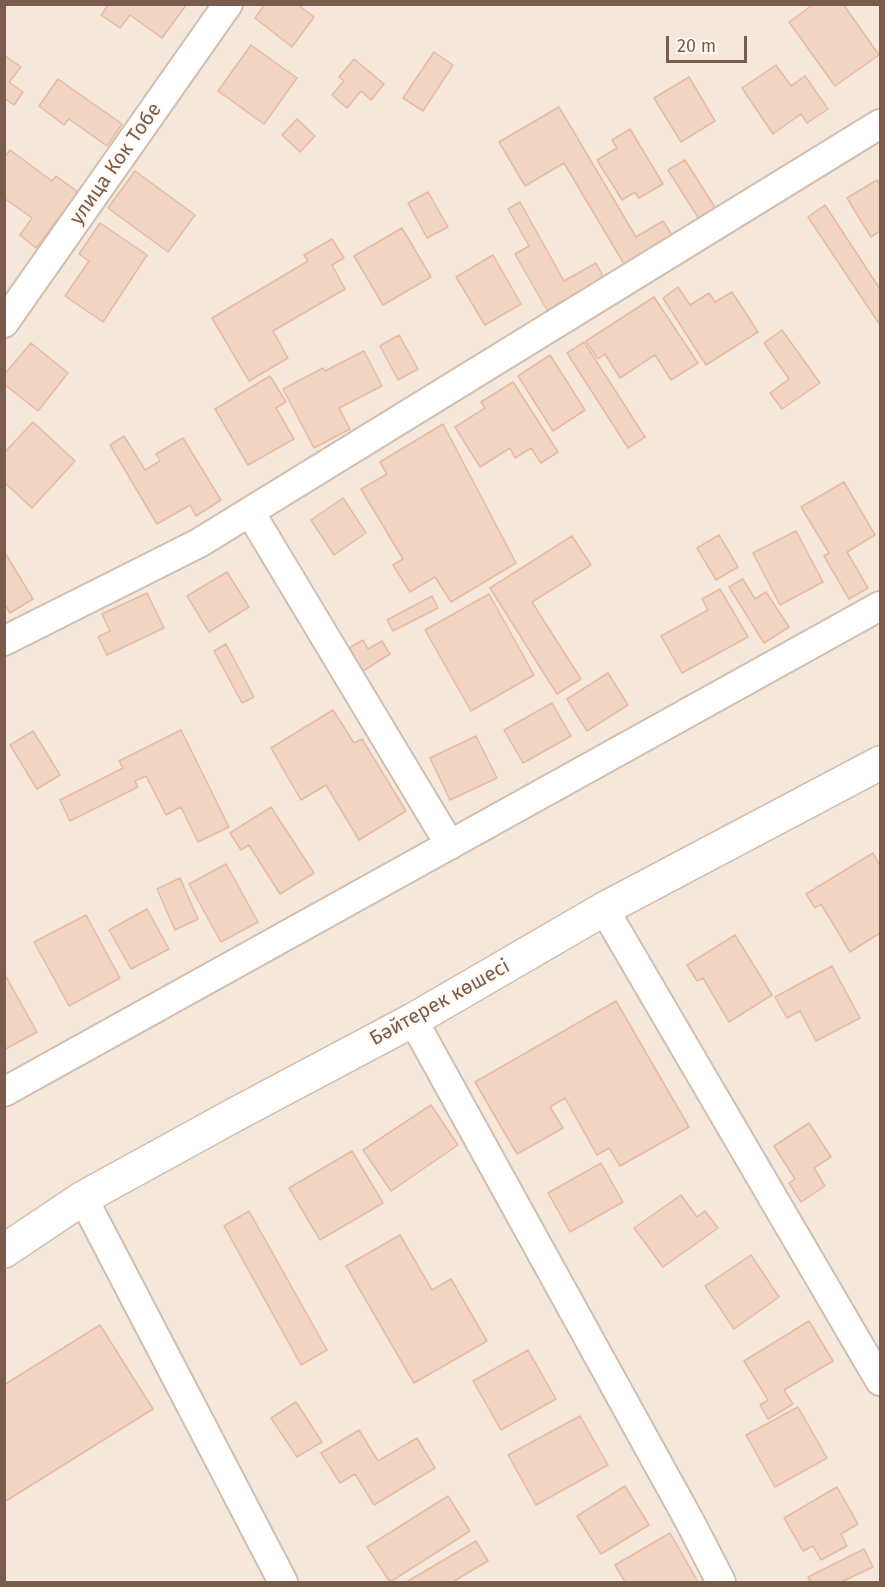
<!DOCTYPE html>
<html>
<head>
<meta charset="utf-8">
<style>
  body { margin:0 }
  #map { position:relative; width:885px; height:1587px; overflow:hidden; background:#fdf6ec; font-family:"Fira Sans",sans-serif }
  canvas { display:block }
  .frame { position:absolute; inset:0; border:6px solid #7a5c4d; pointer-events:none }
  .scale { position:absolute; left:666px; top:36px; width:81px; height:27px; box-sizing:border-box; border:3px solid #7a5c4d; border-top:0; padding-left:8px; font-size:18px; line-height:21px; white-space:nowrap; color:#7a5c4d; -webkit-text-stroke:4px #fffaf3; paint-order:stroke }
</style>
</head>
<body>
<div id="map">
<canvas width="885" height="1587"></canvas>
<div class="frame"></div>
<div class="scale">20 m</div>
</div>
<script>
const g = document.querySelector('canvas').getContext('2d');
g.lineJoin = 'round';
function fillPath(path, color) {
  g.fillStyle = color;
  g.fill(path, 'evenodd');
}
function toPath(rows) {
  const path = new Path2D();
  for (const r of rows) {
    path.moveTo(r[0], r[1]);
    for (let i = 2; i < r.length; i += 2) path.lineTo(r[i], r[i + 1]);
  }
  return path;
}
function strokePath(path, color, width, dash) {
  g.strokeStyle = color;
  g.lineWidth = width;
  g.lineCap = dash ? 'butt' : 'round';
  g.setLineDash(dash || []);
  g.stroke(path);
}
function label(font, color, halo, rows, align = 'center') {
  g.font = font + ' "Fira Sans",sans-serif';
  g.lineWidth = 5;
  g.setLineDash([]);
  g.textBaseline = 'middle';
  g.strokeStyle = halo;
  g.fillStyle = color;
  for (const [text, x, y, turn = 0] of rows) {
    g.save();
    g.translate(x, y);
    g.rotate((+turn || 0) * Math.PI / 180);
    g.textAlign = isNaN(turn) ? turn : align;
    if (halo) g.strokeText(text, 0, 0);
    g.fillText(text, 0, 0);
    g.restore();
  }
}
fillPath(toPath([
  [5,5,880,5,880,1582,5,1582]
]), '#f5e8da');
const building = toPath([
  [109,4,187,4,162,38,130,15,120,28,101,15,109,4],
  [265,4,297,4,314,17,292,47,255,18,265,4],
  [814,4,843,4,879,55,835,86,789,22,814,4],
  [251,45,297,78,264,124,218,91,251,45],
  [434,52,453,65,423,111,403,98,434,52],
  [4,55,21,67,9,82,23,92,14,105,4,98,4,55],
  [354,59,384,84,371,100,361,91,347,108,332,95,344,81,339,77,354,59],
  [776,65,791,86,805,76,828,109,807,123,801,114,773,134,742,88,776,65],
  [689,77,715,121,681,142,654,98,689,77],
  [58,79,122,124,107,146,69,119,64,125,39,106,58,79],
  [559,107,636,237,663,221,675,240,627,269,564,163,525,186,499,142,559,107],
  [297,119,315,136,300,152,282,135,297,119],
  [630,129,663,184,639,198,635,192,622,200,597,160,617,148,612,140,630,129],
  [10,150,52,181,56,176,78,192,36,248,20,235,32,218,4,198,4,158,10,150],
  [685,160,718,212,701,222,668,170,685,160],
  [135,171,195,215,168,252,108,208,135,171],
  [877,180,880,185,880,231,871,237,847,198,877,180],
  [428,192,448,227,427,238,408,203,428,192],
  [520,202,564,281,596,263,604,278,547,310,515,254,529,246,508,209,520,202],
  [825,205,880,289,880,325,808,217,825,205],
  [100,223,147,255,103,322,65,296,89,261,79,254,100,223],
  [402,228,431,277,383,305,354,256,402,228],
  [332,239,344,258,332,265,345,289,273,331,288,358,249,381,212,318,308,261,304,255,332,239],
  [493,255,521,304,485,325,456,277,493,255],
  [678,287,690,305,709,293,715,302,732,292,758,332,706,365,663,298,678,287],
  [654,297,698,363,671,380,655,355,620,378,605,354,598,359,586,341,654,297],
  [782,330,820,383,782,409,770,393,789,379,764,343,782,330],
  [399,335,418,369,398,380,380,346,399,335],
  [584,342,645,437,628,448,567,353,584,342],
  [31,343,68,373,38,411,4,384,4,375,31,343],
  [364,351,382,386,339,408,350,429,314,448,283,389,323,368,325,371,364,351],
  [550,355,585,410,553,431,518,376,550,355],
  [270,376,286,402,276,408,294,439,248,465,215,409,270,376],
  [513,382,558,452,541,463,531,448,515,458,510,448,480,467,455,427,485,408,481,402,513,382],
  [33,422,75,461,32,508,4,482,4,453,33,422],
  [443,424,516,563,451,602,435,577,410,592,393,565,403,559,361,489,387,474,380,462,443,424],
  [124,436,145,470,160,461,156,454,183,438,221,500,196,516,190,505,157,524,110,445,124,436],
  [844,482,875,535,847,552,868,588,849,599,824,556,829,553,801,507,844,482],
  [343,498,366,533,334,555,311,520,343,498],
  [796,531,823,582,780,605,753,553,796,531],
  [719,535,738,567,716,580,697,548,719,535],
  [572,536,591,565,532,602,581,679,557,694,490,588,572,536],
  [4,551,33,599,10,613,4,603,4,551],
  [227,572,249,607,209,632,187,596,227,572],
  [743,579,755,599,766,592,789,627,764,643,729,587,743,579],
  [720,589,748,637,682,673,661,636,708,610,702,599,720,589],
  [147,593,164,628,107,655,98,637,110,631,102,614,147,593],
  [489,594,534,675,471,711,425,630,489,594],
  [432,596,438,608,393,631,387,620,432,596],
  [363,640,368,649,382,641,390,654,363,671,349,648,363,640],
  [226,644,254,697,242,703,214,651,226,644],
  [608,673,628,705,587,731,567,699,608,673],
  [552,703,571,736,523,763,504,730,552,703],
  [333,710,354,743,362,739,406,811,359,840,326,785,301,800,271,748,333,710],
  [181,730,229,827,198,842,181,807,166,815,146,776,135,781,138,787,70,821,60,800,123,768,119,761,181,730],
  [33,731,60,775,37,789,10,745,33,731],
  [476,736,497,778,450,800,430,758,476,736],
  [271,807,314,873,280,894,249,845,241,850,230,833,271,807],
  [873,853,880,866,880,933,850,952,821,904,815,908,806,894,873,853],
  [226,864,258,922,221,942,189,884,226,864],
  [180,878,198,919,175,930,157,889,180,878],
  [147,909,169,949,131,969,109,930,147,909],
  [86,915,120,978,69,1006,34,942,86,915],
  [735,935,772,995,729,1022,703,978,697,981,687,965,735,935],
  [832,966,860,1018,816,1041,800,1011,787,1018,775,997,832,966],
  [4,973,37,1032,4,1050,4,973],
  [616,1001,689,1127,620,1166,609,1148,597,1155,565,1098,550,1107,563,1128,517,1154,475,1082,616,1001],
  [431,1105,458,1145,391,1191,363,1150,431,1105],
  [809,1123,831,1157,814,1168,825,1186,801,1202,789,1183,795,1179,774,1146,809,1123],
  [352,1151,383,1203,320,1240,289,1188,352,1151],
  [601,1163,623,1202,570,1232,548,1193,601,1163],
  [681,1195,697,1217,705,1211,718,1228,663,1267,634,1228,681,1195],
  [249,1211,327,1350,301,1365,224,1226,249,1211],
  [400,1235,432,1290,451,1279,487,1341,414,1383,346,1266,400,1235],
  [751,1255,779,1297,734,1329,705,1286,751,1255],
  [809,1321,833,1361,784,1390,793,1404,768,1419,760,1405,768,1400,744,1361,809,1321],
  [100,1325,153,1409,6,1501,4,1498,4,1385,100,1325],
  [528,1350,556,1399,501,1430,473,1381,528,1350],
  [296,1402,322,1442,297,1457,271,1418,296,1402],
  [798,1407,827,1458,775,1487,746,1435,798,1407],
  [580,1416,608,1465,536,1505,508,1455,580,1416],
  [359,1430,378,1461,417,1438,435,1468,374,1505,355,1474,340,1483,321,1453,359,1430],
  [625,1486,649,1525,601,1554,577,1516,625,1486],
  [837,1487,858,1524,841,1534,847,1546,821,1560,813,1546,803,1551,784,1518,837,1487],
  [448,1496,470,1531,390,1582,367,1547,448,1496],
  [670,1533,698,1582,625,1582,615,1565,670,1533],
  [476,1541,488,1561,454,1581,455,1582,409,1582,408,1581,476,1541],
  [864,1549,873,1567,841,1582,811,1582,808,1577,864,1549]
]);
fillPath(building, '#f3d5c3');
strokePath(building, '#e6bba3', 1.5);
const minor = toPath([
  [4,323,228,4],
  [250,512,450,845],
  [4,641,199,543,880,124],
  [604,909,880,1381],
  [413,1020,689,1520,721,1582],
  [4,1092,880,606],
  [83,1198,283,1582]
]);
const tertiary = toPath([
  [4,1251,83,1198,236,1114,413,1020,604,909,880,763]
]);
strokePath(minor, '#d1beb0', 32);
strokePath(tertiary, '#d1beb0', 36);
strokePath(minor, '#fff', 28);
strokePath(tertiary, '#fff', 33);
label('20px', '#7a5c4d', '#fffaf3', [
  ["улица Кок Тобе",116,164,-55],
  ["Бәйтерек көшесі",440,1003,-29]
]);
</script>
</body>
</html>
